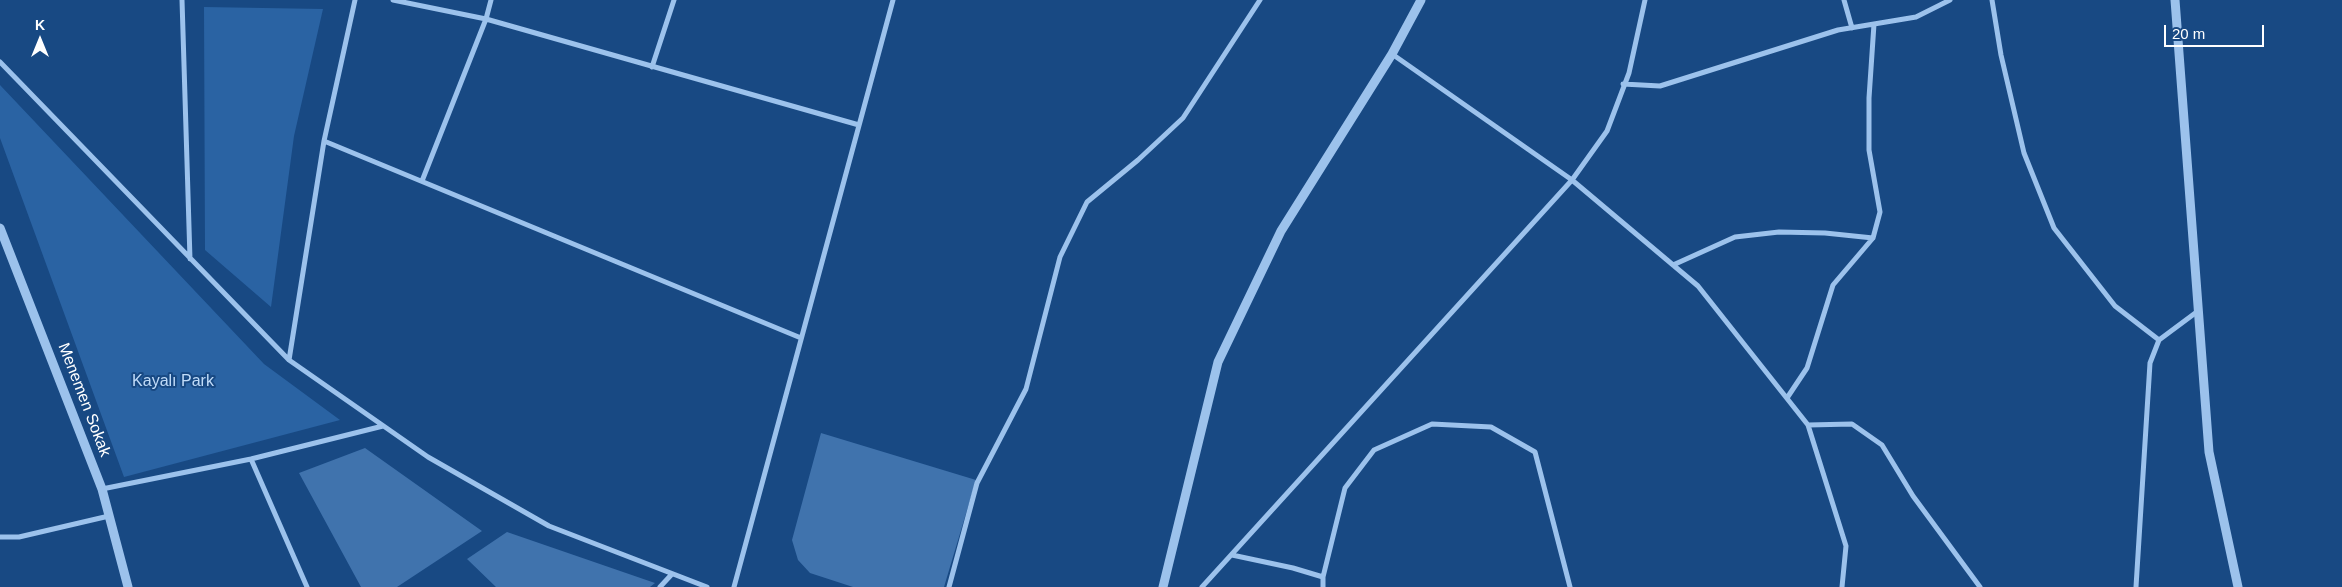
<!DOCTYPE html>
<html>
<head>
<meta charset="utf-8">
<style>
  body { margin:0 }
  #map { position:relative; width:2342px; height:587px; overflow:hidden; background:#184983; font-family:Helvetica,sans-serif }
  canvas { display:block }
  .north { position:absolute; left:15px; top:15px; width:50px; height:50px; -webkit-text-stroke:4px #184983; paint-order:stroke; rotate:0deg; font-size:14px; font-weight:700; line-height:20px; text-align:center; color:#fff }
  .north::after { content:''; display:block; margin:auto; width:18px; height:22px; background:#fff; clip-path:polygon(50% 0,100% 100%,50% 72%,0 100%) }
  .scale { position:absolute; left:2164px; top:25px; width:100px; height:22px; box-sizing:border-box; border:2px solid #fff; border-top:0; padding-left:6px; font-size:15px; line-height:18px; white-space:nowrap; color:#fff; -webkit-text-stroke:4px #184983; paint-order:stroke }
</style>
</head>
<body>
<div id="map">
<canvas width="2342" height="587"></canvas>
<div class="north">K</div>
<div class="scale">20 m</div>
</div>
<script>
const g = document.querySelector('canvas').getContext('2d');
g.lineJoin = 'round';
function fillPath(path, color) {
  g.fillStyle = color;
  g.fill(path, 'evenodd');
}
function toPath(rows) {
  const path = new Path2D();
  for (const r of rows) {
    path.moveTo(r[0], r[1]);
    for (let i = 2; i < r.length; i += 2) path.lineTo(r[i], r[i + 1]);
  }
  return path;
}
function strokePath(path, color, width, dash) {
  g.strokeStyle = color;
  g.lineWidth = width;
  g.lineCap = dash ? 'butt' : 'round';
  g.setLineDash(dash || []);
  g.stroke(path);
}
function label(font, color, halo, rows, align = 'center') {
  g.font = font + ' Helvetica,sans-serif';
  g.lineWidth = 4;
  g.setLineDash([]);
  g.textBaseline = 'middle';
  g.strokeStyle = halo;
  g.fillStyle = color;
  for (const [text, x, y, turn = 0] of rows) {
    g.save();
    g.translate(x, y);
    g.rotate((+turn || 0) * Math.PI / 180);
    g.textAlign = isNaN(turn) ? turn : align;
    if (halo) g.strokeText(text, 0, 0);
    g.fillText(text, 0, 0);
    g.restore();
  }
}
fillPath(toPath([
  [204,7,323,9,294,136,271,307,205,250],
  [0,85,264,364,340,420,124,477,0,138]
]), '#2a63a3');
fillPath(toPath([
  [821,433,976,480,944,587,853,587,810,573,798,560,792,540],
  [365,448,482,531,397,587,361,587,299,473],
  [507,532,655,583,650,587,496,587,467,559]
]), '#4073ad');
strokePath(toPath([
  [182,0,190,259],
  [393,0,486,19,422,181],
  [491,0,486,19,859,125],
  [1844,0,1852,28],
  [1992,0,2001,55,2024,153,2054,228,2115,306,2159,340],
  [1392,54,1572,180,1698,286,1808,425,1846,546,1842,587],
  [0,62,289,360,428,457,549,526,707,587],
  [652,67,674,0],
  [1623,84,1660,86,1838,30,1916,17,1950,0],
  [324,141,801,338],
  [1673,265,1735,237,1779,232,1825,233,1873,238],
  [289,360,324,141,355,0],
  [1787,398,1807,368,1833,285,1873,238,1880,212,1869,150,1869,98,1874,24],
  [1808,425,1852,424,1882,445,1913,496,1980,587],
  [251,459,307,587],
  [102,489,251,459,383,426],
  [0,537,19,537,109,516],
  [1232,555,1293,568,1323,577,1323,587],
  [1323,577,1345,488,1374,450,1432,424,1491,427,1535,452,1570,587],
  [660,587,672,574],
  [734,587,893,0],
  [949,587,977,483,1026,389,1060,257,1087,202,1138,160,1183,118,1260,0],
  [1202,587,1572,180,1607,131,1629,73,1645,0],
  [2136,587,2150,363,2159,340,2198,311]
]), '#9cc2ec', 5);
strokePath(toPath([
  [2175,0,2209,452,2238,587],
  [0,228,102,489,128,587],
  [1163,587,1218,362,1281,231,1392,54,1421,0]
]), '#9cc2ec', 9);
label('16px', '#c1dcf9', '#184983', [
  ["Kayalı Park",173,382]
]);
label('16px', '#fff', '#184983', [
  ["Menemen Sokak",84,400,69]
]);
</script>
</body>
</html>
